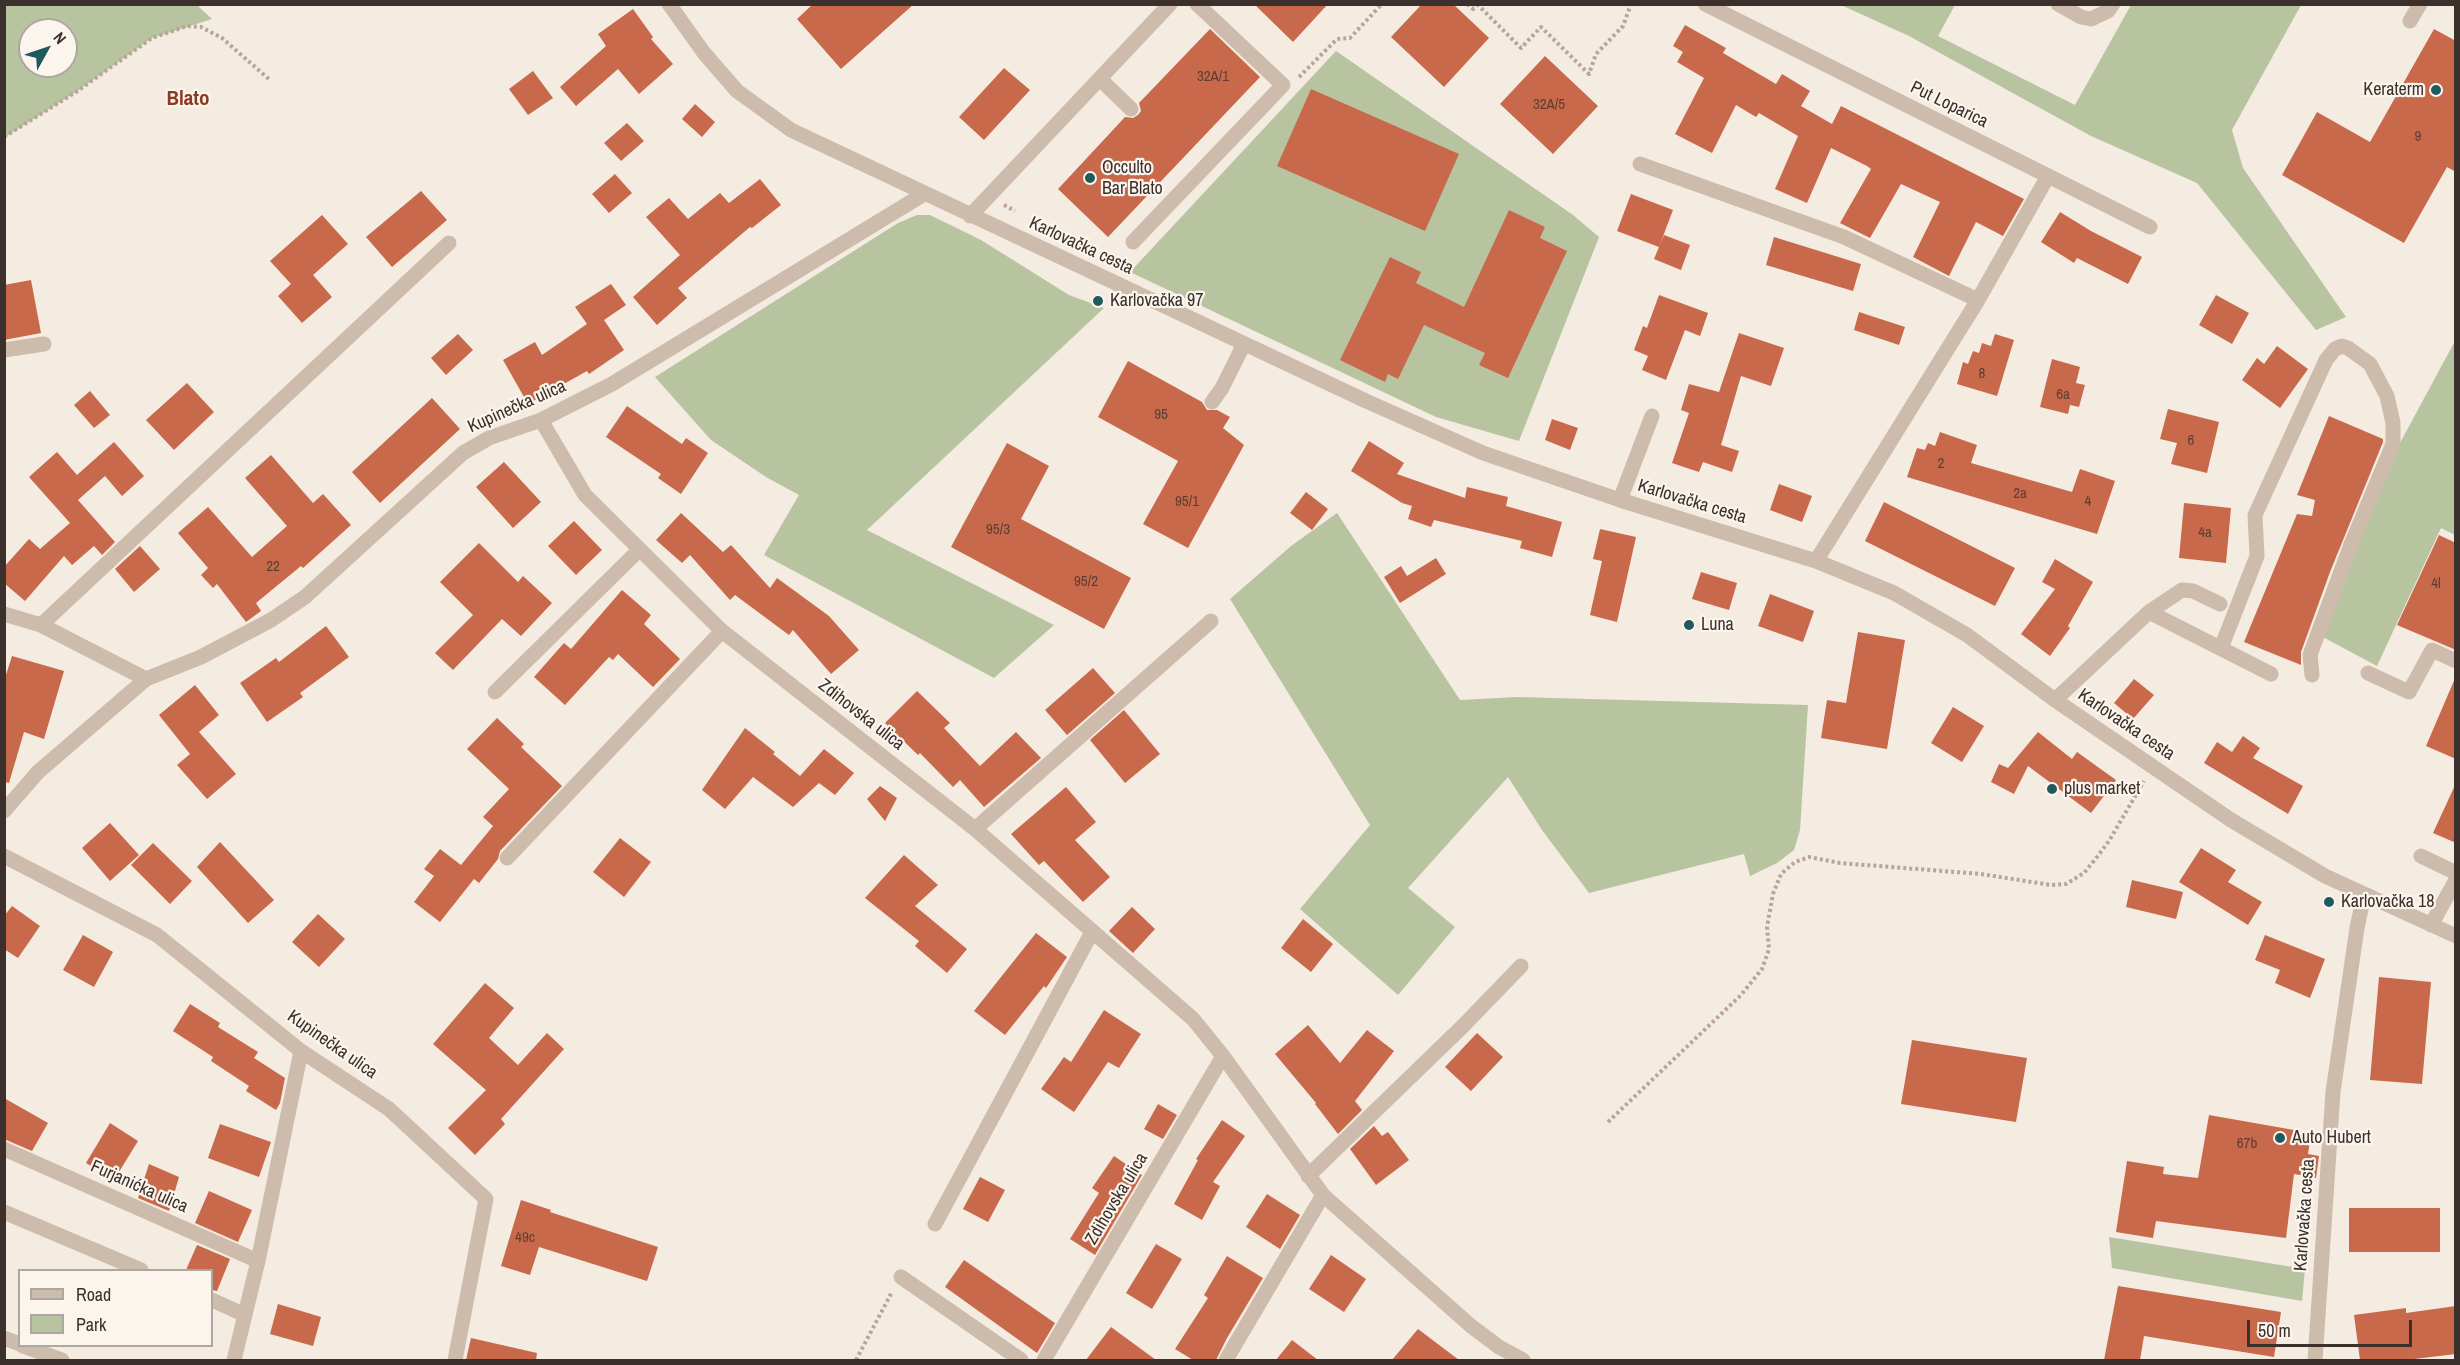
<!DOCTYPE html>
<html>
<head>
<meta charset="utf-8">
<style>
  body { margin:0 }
  #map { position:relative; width:2460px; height:1365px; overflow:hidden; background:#f4ebe1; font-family:"Archivo Narrow",sans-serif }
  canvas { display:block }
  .frame { position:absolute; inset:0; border:6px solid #3b302b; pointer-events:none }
  .legend { position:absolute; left:18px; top:1269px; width:195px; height:78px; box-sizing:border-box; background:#fbf5ee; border:2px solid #aea6a0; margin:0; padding:8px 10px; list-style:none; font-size:18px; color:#3b302b }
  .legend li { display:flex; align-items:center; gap:12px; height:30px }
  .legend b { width:30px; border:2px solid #aea6a0 }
  .north { position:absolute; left:18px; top:18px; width:60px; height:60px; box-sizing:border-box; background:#fbf5ee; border:2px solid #aea6a0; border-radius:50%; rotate:50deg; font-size:16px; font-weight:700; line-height:24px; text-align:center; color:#3b302b }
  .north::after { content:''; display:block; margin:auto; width:21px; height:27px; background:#1f5a5e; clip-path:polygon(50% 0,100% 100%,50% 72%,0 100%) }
  .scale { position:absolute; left:2247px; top:1320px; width:165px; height:27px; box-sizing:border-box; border:3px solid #3b302b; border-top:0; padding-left:8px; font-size:18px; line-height:21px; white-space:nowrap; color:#3b302b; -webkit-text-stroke:4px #fbf5ee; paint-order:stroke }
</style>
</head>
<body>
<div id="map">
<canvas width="2460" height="1365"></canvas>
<div class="frame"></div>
<ul class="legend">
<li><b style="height:8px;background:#cdbbac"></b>Road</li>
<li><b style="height:16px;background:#b8c4a0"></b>Park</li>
</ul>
<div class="north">N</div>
<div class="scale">50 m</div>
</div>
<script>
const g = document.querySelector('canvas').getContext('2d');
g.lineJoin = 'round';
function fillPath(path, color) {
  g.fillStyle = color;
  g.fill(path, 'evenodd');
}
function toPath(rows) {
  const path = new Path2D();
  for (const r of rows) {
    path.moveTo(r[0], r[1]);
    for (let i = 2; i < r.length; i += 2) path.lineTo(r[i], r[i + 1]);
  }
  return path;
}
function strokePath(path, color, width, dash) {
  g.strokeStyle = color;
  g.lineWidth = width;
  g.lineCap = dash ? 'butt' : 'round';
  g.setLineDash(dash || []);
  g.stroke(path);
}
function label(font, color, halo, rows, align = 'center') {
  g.font = font + ' "Archivo Narrow",sans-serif';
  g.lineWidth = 4.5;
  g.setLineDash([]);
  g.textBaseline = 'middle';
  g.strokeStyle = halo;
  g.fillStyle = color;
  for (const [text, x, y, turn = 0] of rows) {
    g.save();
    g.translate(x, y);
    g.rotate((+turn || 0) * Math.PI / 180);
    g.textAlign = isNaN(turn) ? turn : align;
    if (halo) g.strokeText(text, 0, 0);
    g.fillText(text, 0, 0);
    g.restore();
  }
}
fillPath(toPath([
  [5,4,197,5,212,19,152,38,76,92,5,137],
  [30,30,66,30,66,66,30,66],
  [1841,5,1955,5,1938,36,2075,105,2131,5,2301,5,2232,130,2243,168,2346,317,2316,330,2197,183,2091,136,1909,36],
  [1336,51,1573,215,1599,237,1519,441,1436,417,1130,272],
  [917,215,930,215,981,240,1069,295,1104,308,867,530,1054,625,994,678,764,555,799,495,766,477,711,440,655,377,898,223],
  [2455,341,2455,535,2441,528,2377,666,2321,636,2400,443],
  [1337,513,1460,700,1517,697,1808,705,1800,830,1794,850,1777,863,1750,876,1744,854,1589,893,1542,830,1508,777,1408,888,1455,927,1398,995,1300,909,1370,825,1230,599,1291,546],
  [2109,1237,2305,1269,2302,1301,2112,1268]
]), '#b8c4a0');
fillPath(toPath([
  [813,4,914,4,841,69,797,19],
  [1254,4,1328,4,1293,42],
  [1422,4,1453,4,1489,38,1444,87,1391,37],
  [633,9,653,37,651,39,673,64,639,94,618,69,576,106,560,87,606,46,598,34],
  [1685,25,1726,48,1723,53,1776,84,1782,74,1810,91,1801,106,1832,124,1841,106,2024,199,2003,236,1976,222,1949,276,1913,257,1940,202,1901,184,1870,238,1840,223,1871,169,1867,166,1831,148,1807,203,1775,189,1798,136,1759,113,1756,117,1736,105,1712,153,1675,134,1704,78,1677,62,1683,52,1673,46],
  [1210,29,1260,77,1108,237,1058,189,1125,117,1133,118,1138,115,1141,111,1139,103],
  [2434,29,2456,41,2456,172,2447,167,2404,243,2282,175,2317,112,2370,142],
  [1545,56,1598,106,1553,154,1500,104],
  [1004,68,1030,90,984,140,959,117],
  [533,71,553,98,528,115,509,89],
  [1311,89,1459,154,1425,231,1277,166],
  [695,104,715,122,702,137,682,119],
  [627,123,644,141,621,161,604,143],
  [615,174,632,193,609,213,592,194],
  [760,179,781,205,752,228,750,227,678,288,687,298,657,325,633,297,680,255,646,217,669,198,688,219,720,193,729,203],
  [421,191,447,220,392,267,366,237],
  [1631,194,1673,210,1659,247,1617,231],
  [1509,210,1545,227,1540,238,1567,251,1508,378,1479,365,1485,353,1424,325,1398,379,1388,374,1385,382,1340,360,1390,257,1421,272,1416,283,1464,307],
  [2060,212,2091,231,2142,257,2128,284,2077,258,2074,263,2041,242],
  [322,215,348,244,313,275,332,297,302,323,278,296,291,284,270,261],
  [1664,235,1690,245,1681,270,1654,259],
  [1774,237,1861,264,1853,291,1766,265],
  [31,280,41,333,4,340,4,285],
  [611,284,626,305,604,320,624,350,589,374,587,371,528,404,503,360,535,342,542,355,587,324,575,307],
  [1659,295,1708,313,1700,336,1685,330,1666,380,1642,370,1648,356,1634,350,1643,326,1647,328],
  [2216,295,2249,313,2232,344,2199,325],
  [1859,312,1905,327,1899,345,1854,330],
  [1739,333,1784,348,1771,386,1741,376,1721,445,1739,451,1732,472,1703,462,1699,472,1672,463,1689,413,1681,410,1689,384,1719,392],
  [458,334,473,350,446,375,431,358],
  [1995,334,2014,340,1997,396,1957,384,1963,362,1968,364,1973,351,1979,353,1982,343,1991,346],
  [2277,346,2308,369,2280,408,2242,380,2257,358,2264,364],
  [2052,359,2080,367,2076,383,2085,385,2079,407,2070,405,2068,414,2040,407],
  [1128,361,1202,402,1207,410,1217,410,1230,417,1223,428,1244,445,1188,548,1143,524,1178,461,1098,417],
  [187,383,214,412,174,450,146,420],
  [90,391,110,415,94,428,74,405],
  [432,398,460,429,380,503,352,472],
  [627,406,682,444,686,438,708,453,681,494,658,478,661,474,606,437],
  [2168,409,2219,422,2207,473,2171,464,2177,443,2160,439],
  [2329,416,2383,439,2383,442,2330,572,2301,652,2301,665,2244,642,2297,514,2312,516,2315,500,2297,495],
  [1552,419,1578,428,1570,450,1545,440],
  [1940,432,1977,445,1971,463,2072,492,2080,469,2115,481,2097,534,1907,477,1917,448,1925,450,1928,443,1935,446],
  [1369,441,1404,463,1397,474,1465,498,1467,487,1508,497,1506,506,1562,522,1552,557,1520,548,1522,541,1434,520,1431,527,1408,519,1412,506,1402,503,1351,471],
  [114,442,144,476,122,496,105,476,78,500,115,542,102,555,94,546,72,565,64,556,25,601,4,583,4,567,29,539,40,549,70,523,29,477,57,452,77,475],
  [1007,443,1049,466,1021,519,1131,578,1104,629,951,547],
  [271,455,313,503,323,494,351,525,303,568,301,566,256,603,261,611,246,622,217,584,213,588,201,575,208,568,178,533,208,507,252,557,287,526,245,478],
  [504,462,541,502,513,528,476,487],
  [1779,484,1812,496,1802,522,1770,510],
  [1306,492,1328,509,1312,530,1290,513],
  [1884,502,2015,568,1995,606,1865,541],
  [2184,503,2231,508,2226,563,2179,558],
  [681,513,723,552,731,545,770,588,777,578,829,616,859,650,831,674,793,630,789,635,735,595,730,600,690,555,682,563,656,540],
  [574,521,602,550,576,575,548,546],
  [1600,529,1636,537,1617,622,1590,615,1602,561,1593,559],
  [2439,535,2456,543,2456,650,2397,625],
  [479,543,518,582,523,576,552,603,521,636,502,619,453,670,435,653,473,615,440,582],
  [140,546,160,569,134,592,115,569],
  [1436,558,1446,574,1400,603,1384,577,1401,566,1407,576],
  [2055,559,2093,582,2068,626,2070,628,2050,656,2021,634,2055,589,2042,582],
  [1701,572,1737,583,1729,610,1692,599],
  [622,590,651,615,644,624,680,659,653,687,618,654,613,660,609,657,565,705,534,677,564,643,571,649],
  [1770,594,1814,611,1803,642,1758,626],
  [326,626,349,657,300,693,303,697,267,722,240,683,276,658,279,662],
  [1858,632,1905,640,1887,749,1821,738,1827,700,1846,703],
  [12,656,64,671,44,739,24,732,9,783,4,782,4,681],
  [1093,668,1115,693,1067,735,1045,710],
  [2456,676,2456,759,2426,746],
  [2134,679,2154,695,2133,719,2114,703],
  [195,685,219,715,199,732,236,774,207,799,177,765,190,754,159,715],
  [917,691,950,723,944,728,980,766,1016,732,1041,758,984,807,960,780,953,787,920,753,918,755,885,723],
  [1953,707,1984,726,1962,762,1931,743],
  [1124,710,1160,754,1125,783,1090,740],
  [497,718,524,744,521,747,562,786,500,851,498,859,479,883,474,879,440,922,414,902,434,876,424,869,440,849,461,865,493,826,483,817,509,789,467,749],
  [745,728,775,752,773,754,800,776,824,749,854,773,835,795,819,783,793,807,753,777,725,809,702,790],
  [2038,732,2072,759,2077,752,2116,780,2091,813,2028,766,2014,794,1991,782,1999,764,2008,768],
  [2243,736,2260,748,2253,758,2303,786,2288,814,2204,763,2217,742,2232,752],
  [2456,783,2456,843,2433,833],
  [880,786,897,798,885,821,867,799],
  [1066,787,1096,822,1075,840,1110,877,1083,902,1044,861,1039,865,1011,834],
  [110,823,139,855,110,881,82,848],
  [620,838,651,862,624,897,593,872],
  [220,842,274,900,248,923,197,867],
  [153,843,192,881,170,904,131,865],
  [2201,848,2236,870,2228,882,2262,902,2248,925,2179,882],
  [904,855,938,885,915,906,967,949,947,973,915,946,919,941,865,898],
  [2132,880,2183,892,2176,919,2126,907],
  [12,906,40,926,18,958,4,949,4,916],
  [1132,907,1155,929,1133,953,1109,931],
  [318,914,345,939,319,967,292,942],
  [1303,919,1333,944,1311,972,1281,948],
  [1036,933,1067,957,1046,988,1044,986,1005,1035,974,1011],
  [83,935,113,952,94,987,63,970],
  [2265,935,2325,959,2310,998,2275,983,2280,970,2255,960],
  [2379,977,2431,982,2422,1084,2370,1080],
  [485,983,514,1008,489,1038,518,1065,547,1033,564,1049,501,1119,505,1124,475,1155,448,1128,486,1090,433,1044],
  [190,1004,220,1023,218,1027,258,1052,254,1058,285,1078,280,1103,276,1110,246,1091,249,1086,211,1061,213,1057,173,1031],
  [1104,1010,1141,1034,1119,1068,1108,1062,1074,1112,1041,1089,1064,1057,1071,1062],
  [1308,1025,1340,1063,1367,1030,1394,1051,1355,1101,1362,1110,1338,1134,1315,1104,1316,1103,1275,1054],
  [1477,1033,1503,1057,1471,1091,1445,1067],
  [1912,1040,2027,1058,2016,1122,1901,1104],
  [4,1098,48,1123,32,1151,4,1139],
  [1158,1104,1177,1115,1163,1139,1144,1129],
  [2209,1115,2311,1133,2308,1154,2319,1156,2316,1178,2294,1174,2286,1238,2156,1221,2153,1238,2116,1232,2127,1161,2164,1167,2163,1174,2198,1178],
  [1222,1120,1245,1136,1213,1182,1220,1186,1202,1220,1174,1204,1198,1160,1196,1159],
  [110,1123,138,1141,114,1180,86,1163],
  [220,1124,271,1142,259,1177,208,1158],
  [1374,1126,1382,1136,1388,1132,1409,1160,1376,1185,1350,1149],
  [1114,1156,1142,1175,1095,1255,1070,1239,1099,1193,1092,1188],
  [149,1164,179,1177,169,1211,138,1198],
  [980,1177,1005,1190,988,1222,963,1209],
  [209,1191,252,1210,238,1242,195,1223],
  [1267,1194,1300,1215,1280,1249,1246,1227],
  [521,1200,551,1210,550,1212,658,1247,647,1281,539,1247,530,1275,501,1266],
  [2349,1208,2440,1208,2440,1252,2349,1252],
  [1156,1244,1182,1259,1152,1309,1126,1293],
  [197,1245,230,1259,217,1291,212,1290,212,1270,186,1270],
  [1331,1255,1366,1279,1344,1312,1309,1289],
  [1227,1256,1263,1278,1227,1338,1216,1360,1193,1360,1175,1349,1208,1298,1204,1295],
  [964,1260,1055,1323,1037,1353,945,1287],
  [2118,1286,2281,1312,2274,1357,2144,1336,2140,1360,2104,1360],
  [278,1304,321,1317,313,1346,270,1334],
  [2456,1306,2456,1354,2406,1360,2360,1360,2354,1315,2406,1308,2406,1313],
  [1111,1327,1156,1360,1086,1360],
  [1418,1329,1459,1360,1392,1360],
  [471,1338,537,1353,536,1360,466,1360],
  [1292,1340,1318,1360,1276,1360]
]), '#c8694b');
strokePath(toPath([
  [1467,4,1473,9,1477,4],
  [1477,4,1521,48,1541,27,1589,74,1596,54,1623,26,1631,4],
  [1299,77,1337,39,1350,38,1382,4],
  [4,137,76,92,152,38,187,26,201,27,222,38,270,80],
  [1004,205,1015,211],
  [1608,1122,1741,995,1762,969,1769,949,1767,927,1773,894,1781,874,1795,862,1809,857,1840,863,1981,874,2051,885,2066,884,2084,873,2097,857,2109,841,2144,781],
  [856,1360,892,1292]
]), '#b9a596', 4, [3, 3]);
strokePath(toPath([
  [669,4,704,53,737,91,791,130,1366,401,1483,453,1620,500,1816,561,1894,593,1967,635,2055,700,2231,820,2325,876,2456,936],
  [1705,4,2150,227],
  [2058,4,2081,17,2091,19,2108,11,2113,4],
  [2410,21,2420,4],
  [1100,79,1131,109],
  [1640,164,1844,237,1978,300],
  [970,216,1170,4],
  [1133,242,1283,85,1197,4],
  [4,350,44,344],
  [1212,402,1222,388,1244,344],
  [541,420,585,495,722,631,975,829,1193,1019,1223,1056,1323,1195,1471,1326,1499,1347,1523,1360],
  [1620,500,1652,416],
  [1816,561,1978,300,2048,176],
  [2149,612,2182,590,2193,591,2220,604],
  [4,614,41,625,146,679],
  [41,625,449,243],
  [2221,648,2257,556,2255,515,2326,360,2335,349,2342,346,2348,348,2370,364,2387,396,2393,423,2393,444,2350,547,2310,655,2312,675],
  [2368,673,2409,692,2432,650,2456,661],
  [495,692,639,550],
  [2055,700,2149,612,2271,674],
  [4,811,38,772,146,679,201,657,271,620,305,597,463,453,489,438,541,420,612,384,924,194],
  [975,829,1211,621],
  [4,856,157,935,301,1051,389,1109,486,1199,455,1360],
  [2421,856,2456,873],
  [507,858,722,631],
  [2431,925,2456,880],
  [4,1149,258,1261],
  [1308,1176,1463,1026,1521,966],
  [4,1212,141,1270],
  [935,1224,1092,932],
  [901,1277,1021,1360],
  [212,1300,245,1315],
  [4,1338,20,1344],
  [23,1346,62,1360],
  [234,1360,258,1261,301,1051],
  [1044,1360,1223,1056],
  [1226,1360,1323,1195],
  [2315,1360,2333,1092,2357,928,2364,895]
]), '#cdbbac', 15);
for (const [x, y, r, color] of [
  [2436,90,6,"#1f5a5e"],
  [1090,178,6,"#1f5a5e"],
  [1098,301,6,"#1f5a5e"],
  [1689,625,6,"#1f5a5e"],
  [2052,789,6,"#1f5a5e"],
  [2329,902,6,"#1f5a5e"],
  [2280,1138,6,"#1f5a5e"]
]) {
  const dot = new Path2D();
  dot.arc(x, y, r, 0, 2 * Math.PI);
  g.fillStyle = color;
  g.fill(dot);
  strokePath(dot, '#fbf5ee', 2);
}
label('15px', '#5e3e33', null, [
  ["32A/1",1213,77],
  ["32A/5",1549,105],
  ["9",2418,137],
  ["8",1982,374],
  ["6a",2063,395],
  ["95",1161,415],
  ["6",2191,441],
  ["2",1941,464],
  ["2a",2020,494],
  ["95/1",1187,502],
  ["4",2088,502],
  ["95/3",998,530],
  ["4a",2205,533],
  ["22",273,567],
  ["95/2",1086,582],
  ["4l",2436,584],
  ["67b",2247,1144],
  ["49c",525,1238]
]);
label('18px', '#3b302b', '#fbf5ee', [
  ["Keraterm",2424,90,"right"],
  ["Occulto",1102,168],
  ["Bar Blato",1102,189],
  ["Karlovačka 97",1110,301],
  ["Luna",1701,625],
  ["plus market",2064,789],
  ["Karlovačka 18",2341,902],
  ["Auto Hubert",2292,1138]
], 'left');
label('18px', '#3b302b', '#fbf5ee', [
  ["Put Loparica",1949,105,26],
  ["Karlovačka cesta",1081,246,25],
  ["Kupinečka ulica",517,407,-24],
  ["Karlovačka cesta",1692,502,17],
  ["Zdihovska ulica",861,715,38],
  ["Karlovačka cesta",2126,725,34],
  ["Kupinečka ulica",332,1045,35],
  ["Furjanićka ulica",139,1187,24],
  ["Zdihovska ulica",1117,1199,-59],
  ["Karlovačka cesta",2305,1215,-86]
]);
label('bold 21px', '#8c3b22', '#fbf5ee', [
  ["Blato",188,99]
]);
</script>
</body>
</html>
